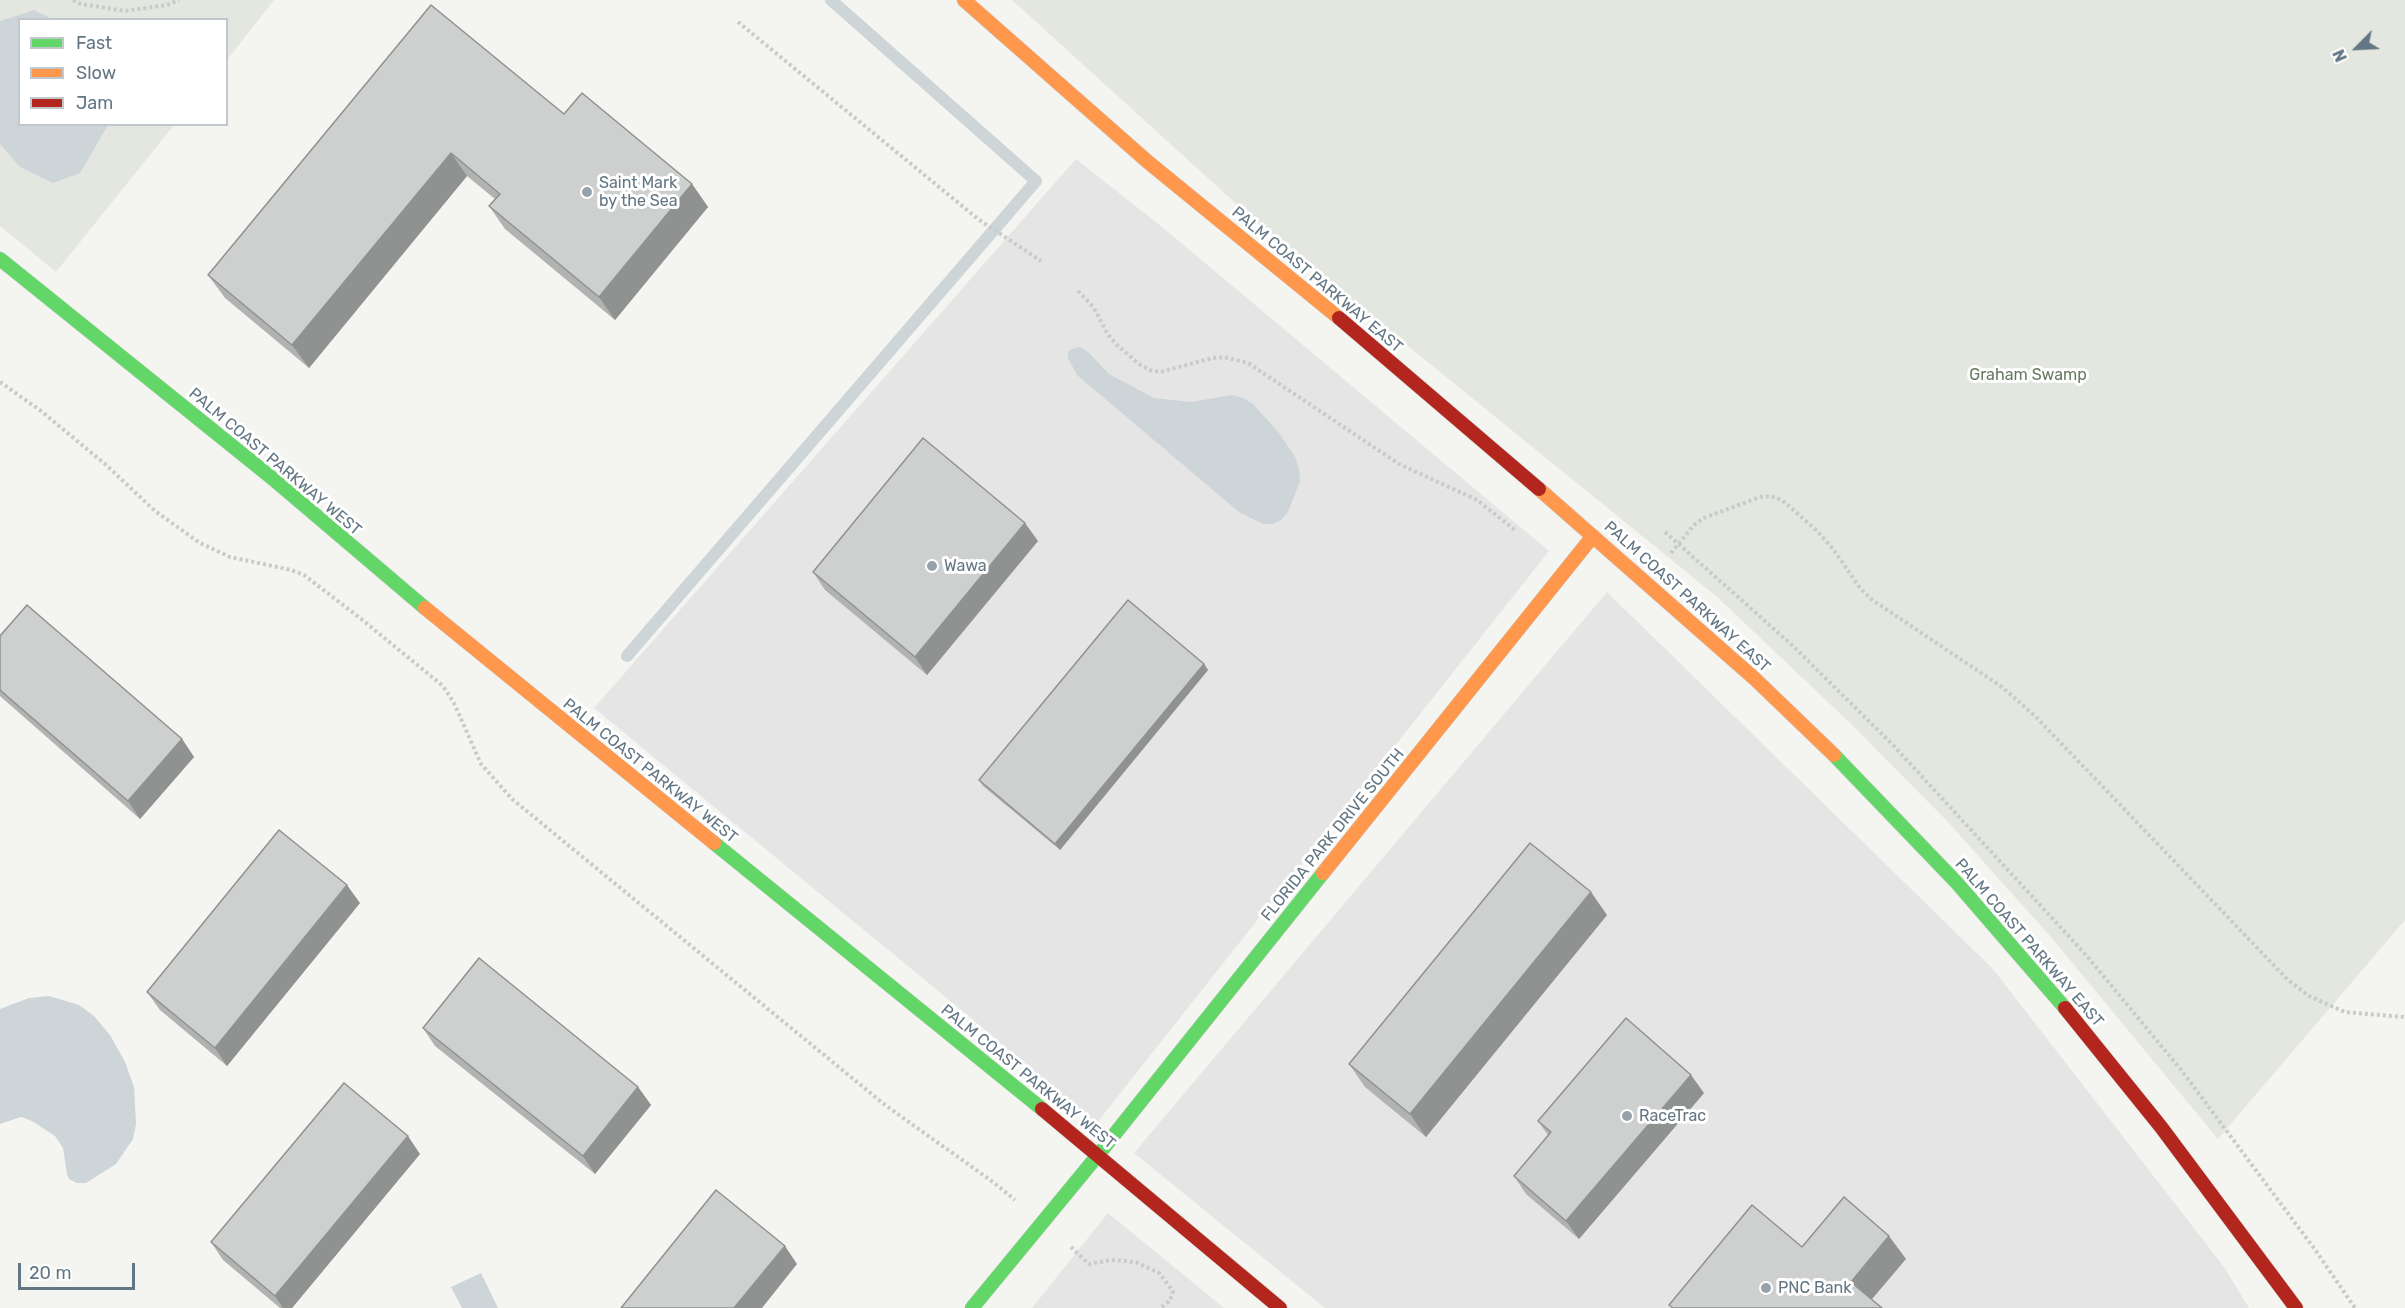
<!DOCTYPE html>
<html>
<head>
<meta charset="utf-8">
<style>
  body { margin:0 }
  #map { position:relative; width:2405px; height:1308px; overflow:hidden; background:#f4f4f1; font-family:Rubik,sans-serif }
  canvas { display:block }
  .legend { position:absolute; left:18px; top:18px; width:210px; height:108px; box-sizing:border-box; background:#fff; border:2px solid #c0c8cd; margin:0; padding:8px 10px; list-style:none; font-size:18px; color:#627683 }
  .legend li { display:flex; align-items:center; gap:12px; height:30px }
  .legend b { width:30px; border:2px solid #c0c8cd }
  .north { position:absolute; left:2327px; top:18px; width:60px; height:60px; -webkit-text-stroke:4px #fff; paint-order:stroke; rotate:246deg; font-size:16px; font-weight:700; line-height:24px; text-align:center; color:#627683 }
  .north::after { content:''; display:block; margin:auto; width:21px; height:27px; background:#627683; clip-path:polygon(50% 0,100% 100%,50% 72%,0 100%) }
  .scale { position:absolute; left:18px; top:1263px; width:117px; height:27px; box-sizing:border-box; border:3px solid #627683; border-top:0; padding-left:8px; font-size:18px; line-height:21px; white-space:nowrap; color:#627683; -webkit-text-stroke:4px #fff; paint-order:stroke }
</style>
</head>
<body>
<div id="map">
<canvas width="2405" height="1308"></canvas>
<ul class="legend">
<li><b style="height:8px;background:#63d668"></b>Fast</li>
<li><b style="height:8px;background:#ff974d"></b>Slow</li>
<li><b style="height:8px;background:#b3261e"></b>Jam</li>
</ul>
<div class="north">N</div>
<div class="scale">20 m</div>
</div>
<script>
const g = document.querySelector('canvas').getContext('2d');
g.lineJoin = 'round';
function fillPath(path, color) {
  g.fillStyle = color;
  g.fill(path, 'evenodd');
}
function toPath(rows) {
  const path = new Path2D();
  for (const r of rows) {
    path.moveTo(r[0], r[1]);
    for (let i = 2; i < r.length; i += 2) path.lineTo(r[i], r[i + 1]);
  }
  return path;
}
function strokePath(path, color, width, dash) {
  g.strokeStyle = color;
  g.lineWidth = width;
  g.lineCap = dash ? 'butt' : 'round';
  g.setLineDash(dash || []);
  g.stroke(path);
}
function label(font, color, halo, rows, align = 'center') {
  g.font = font + ' Rubik,sans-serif';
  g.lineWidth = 6;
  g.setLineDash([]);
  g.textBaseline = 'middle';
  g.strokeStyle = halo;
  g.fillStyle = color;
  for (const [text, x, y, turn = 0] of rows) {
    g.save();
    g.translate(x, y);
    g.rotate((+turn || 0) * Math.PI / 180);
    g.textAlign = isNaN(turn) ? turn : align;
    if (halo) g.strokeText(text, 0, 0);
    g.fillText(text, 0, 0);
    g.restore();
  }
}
fillPath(toPath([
  [1076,159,1162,227,1549,551,1096,1124,965,1013,594,708],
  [1607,592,1993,969,2224,1267,2249,1308,1325,1308,1134,1153],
  [1108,1213,1224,1308,1032,1308]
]), '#e4e5e4');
fillPath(toPath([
  [0,0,274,0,227,60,226,20,20,20,20,124,174,125,56,272,0,226],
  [1012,0,2405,0,2405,920,2218,1139,2050,936,1948,822,1849,722,1716,596,1265,230]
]), '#e4e7df');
fillPath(toPath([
  [34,10,52,19,20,20,20,124,108,125,80,173,53,183,20,167,0,144,0,21],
  [1080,347,1088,352,1109,374,1154,398,1191,402,1232,395,1243,398,1253,404,1279,433,1295,457,1299,469,1300,481,1288,512,1281,520,1273,524,1263,524,1239,512,1077,375,1068,358,1068,352,1074,348],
  [49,996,79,1005,94,1016,110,1035,125,1062,134,1087,136,1124,133,1139,116,1164,86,1183,77,1183,69,1179,67,1174,63,1148,55,1136,32,1121,21,1117,0,1124,0,1009,29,998],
  [481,1273,498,1308,462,1308,451,1287]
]), '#ced5d8');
strokePath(toPath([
  [627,656,1036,181,831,0]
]), '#ced5d8', 12);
const fast = toPath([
  [0,259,272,478,425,608],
  [1834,755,1957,883,2065,1008],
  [714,843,1042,1109],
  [972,1308,1098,1155,1323,873]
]);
const slow = toPath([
  [964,0,1148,162,1339,318],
  [1539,489,1755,679,1834,755],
  [425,608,714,843],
  [1323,873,1593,536]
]);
const jam = toPath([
  [1339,318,1539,489],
  [2065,1008,2161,1127,2296,1308],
  [1042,1109,1280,1308]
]);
strokePath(fast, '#d0d2d1', 15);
strokePath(slow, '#d0d2d1', 15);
strokePath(jam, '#d0d2d1', 15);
strokePath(toPath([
  [73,0,81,4,125,11,167,5,179,0],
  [738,22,978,219,1041,261],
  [1078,291,1094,308,1107,333,1116,344,1139,364,1150,370,1160,372,1213,358,1224,357,1248,363,1399,464,1477,500,1515,530],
  [0,382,41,411,105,464,155,511,200,543,230,557,291,570,304,575,360,618,443,686,454,703,481,764,512,799,885,1105,993,1182,1015,1200],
  [1665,532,1793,646,1892,744,2086,955,2182,1071,2316,1251,2355,1308],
  [1671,553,1694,525,1704,518,1760,497,1771,496,1782,500,1816,530,1833,549,1860,588,1871,599,2002,687,2035,716,2288,980,2309,996,2345,1012,2405,1017],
  [1071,1247,1089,1264,1111,1260,1127,1261,1138,1263,1159,1273,1173,1291,1170,1301,1160,1308]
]), '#c9caca', 4, [3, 3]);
strokePath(fast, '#63d668', 14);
strokePath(slow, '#ff974d', 14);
strokePath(jam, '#b3261e', 14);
fillPath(toPath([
  [431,5,564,114,692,184,708,207,615,320,505,229,489,206,495,199,467,176,309,368,225,298,208,275],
  [1038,541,927,675,825,590,813,572],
  [0,636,182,739,194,757,140,819,0,696],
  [1204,664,1208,670,1060,850,983,786,979,780],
  [360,903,227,1066,160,1010,147,992],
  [1607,915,1426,1137,1365,1087,1349,1064],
  [423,1028,638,1087,651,1105,595,1174,435,1046],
  [1704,1093,1579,1239,1526,1194,1514,1176,1548,1135,1538,1121],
  [420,1154,292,1308,280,1308,223,1260,211,1242]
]), '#b1b2b2');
fillPath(toPath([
  [451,153,467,176,309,368,292,345],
  [692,184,708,207,615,320,599,297],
  [1025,523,1038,541,927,675,915,657],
  [1204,664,1208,670,1060,850,1055,844],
  [182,739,194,757,140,819,128,801],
  [347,885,360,903,227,1066,215,1048],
  [1591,892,1607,915,1426,1137,1410,1114],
  [1691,1075,1704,1093,1579,1239,1566,1221],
  [638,1087,651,1105,595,1174,583,1156],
  [408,1136,420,1154,292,1308,283,1308,275,1296],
  [1889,1236,1906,1259,1867,1305,1851,1282],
  [785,1246,797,1264,762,1308,734,1308]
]), '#909191');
const building = toPath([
  [431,5,564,114,582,93,692,184,599,297,489,206,500,194,451,153,292,345,208,275,431,5],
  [923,438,1025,523,915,657,813,572,923,438],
  [1128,600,1204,664,1055,844,979,780,1128,600],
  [27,605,182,739,128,801,0,690,0,636,27,605],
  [279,830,347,885,215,1048,147,992,279,830],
  [1530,843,1591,892,1410,1114,1349,1064,1530,843],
  [479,958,638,1087,583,1156,423,1028,479,958],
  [1626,1018,1691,1075,1566,1221,1514,1176,1551,1132,1538,1121,1626,1018],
  [344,1083,408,1136,275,1296,211,1242,344,1083],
  [716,1190,785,1246,734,1308,621,1308,716,1190],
  [1844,1197,1889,1236,1851,1282,1882,1308,1673,1308,1669,1305,1752,1205,1802,1247,1844,1197]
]);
fillPath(building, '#cecfcf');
strokePath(building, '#909191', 1.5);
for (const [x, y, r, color] of [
  [587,192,6,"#95a2aa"],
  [932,566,6,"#95a2aa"],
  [1627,1116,6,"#95a2aa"],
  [1766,1288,6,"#95a2aa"]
]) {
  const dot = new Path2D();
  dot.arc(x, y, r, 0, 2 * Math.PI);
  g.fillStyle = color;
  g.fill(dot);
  strokePath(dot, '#fff', 2);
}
label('16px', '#627683', '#fff', [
  ["Saint Mark",599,183],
  ["by the Sea",599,201],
  ["Wawa",944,566],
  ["RaceTrac",1639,1116],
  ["PNC Bank",1778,1288]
], 'left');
label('16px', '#627683', '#fff', [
  ["PALM COAST PARKWAY EAST",1317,280,40],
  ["PALM COAST PARKWAY WEST",275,462,40],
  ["PALM COAST PARKWAY EAST",1687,597,42],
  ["PALM COAST PARKWAY WEST",650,771,39],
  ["FLORIDA PARK DRIVE SOUTH",1333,835,-51],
  ["PALM COAST PARKWAY EAST",2029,943,49],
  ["PALM COAST PARKWAY WEST",1028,1077,39]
]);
label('16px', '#677a61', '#fff', [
  ["Graham Swamp",2028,375]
]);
</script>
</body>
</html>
